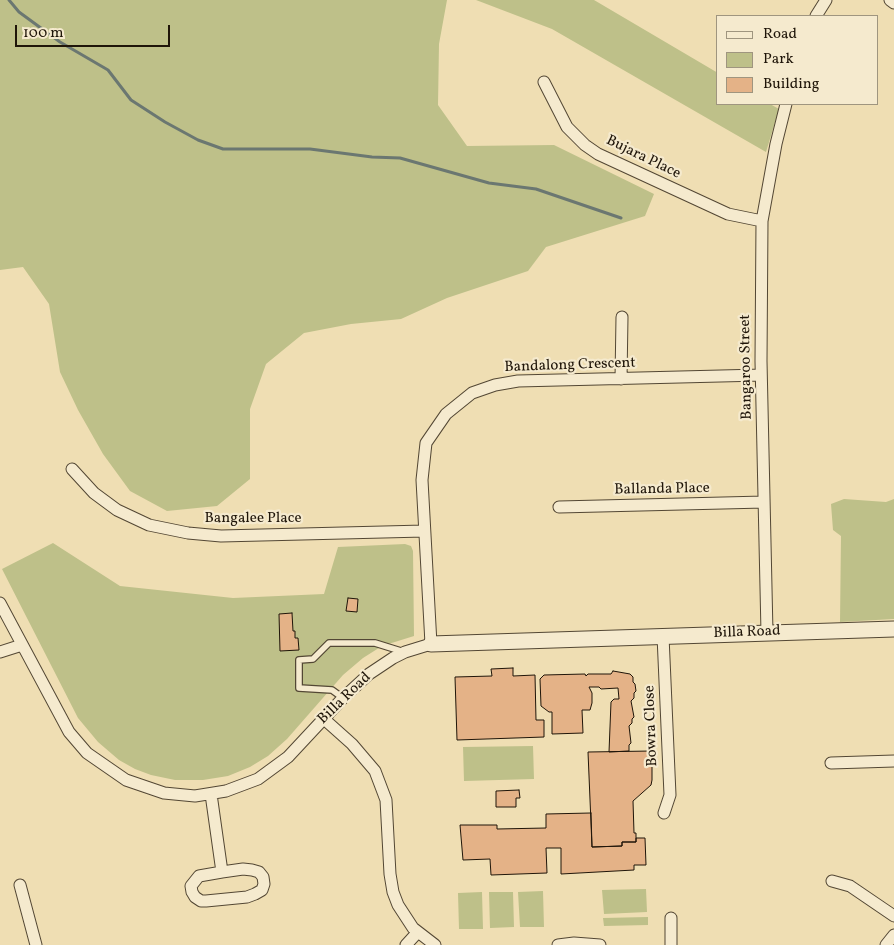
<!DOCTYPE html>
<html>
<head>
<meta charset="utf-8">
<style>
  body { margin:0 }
  #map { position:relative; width:894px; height:945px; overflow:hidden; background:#efdeb3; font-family:Vollkorn,serif }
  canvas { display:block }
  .legend { position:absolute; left:716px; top:15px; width:162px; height:90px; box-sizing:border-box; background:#f5eace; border:1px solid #9f957f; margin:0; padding:6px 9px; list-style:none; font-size:15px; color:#1f1509 }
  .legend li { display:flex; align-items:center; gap:10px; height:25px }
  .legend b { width:25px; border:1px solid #9f957f }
  .scale { position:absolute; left:15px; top:25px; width:155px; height:22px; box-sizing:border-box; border:2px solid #1f1509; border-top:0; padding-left:6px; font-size:15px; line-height:18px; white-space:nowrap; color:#1f1509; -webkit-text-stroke:4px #f5eace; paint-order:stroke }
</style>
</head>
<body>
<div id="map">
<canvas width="894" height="945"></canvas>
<ul class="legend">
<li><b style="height:6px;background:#f5eace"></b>Road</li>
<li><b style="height:14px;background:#bec089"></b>Park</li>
<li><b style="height:14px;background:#e4b287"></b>Building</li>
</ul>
<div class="scale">100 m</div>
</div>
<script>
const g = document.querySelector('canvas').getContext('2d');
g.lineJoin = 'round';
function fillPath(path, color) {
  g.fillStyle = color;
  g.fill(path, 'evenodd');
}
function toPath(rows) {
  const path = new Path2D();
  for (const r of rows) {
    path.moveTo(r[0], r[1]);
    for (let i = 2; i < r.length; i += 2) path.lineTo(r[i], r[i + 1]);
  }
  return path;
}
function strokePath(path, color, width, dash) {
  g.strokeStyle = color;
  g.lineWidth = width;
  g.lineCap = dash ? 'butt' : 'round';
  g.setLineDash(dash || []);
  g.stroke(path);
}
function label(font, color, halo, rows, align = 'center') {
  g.font = font + ' Vollkorn,serif';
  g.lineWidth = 4.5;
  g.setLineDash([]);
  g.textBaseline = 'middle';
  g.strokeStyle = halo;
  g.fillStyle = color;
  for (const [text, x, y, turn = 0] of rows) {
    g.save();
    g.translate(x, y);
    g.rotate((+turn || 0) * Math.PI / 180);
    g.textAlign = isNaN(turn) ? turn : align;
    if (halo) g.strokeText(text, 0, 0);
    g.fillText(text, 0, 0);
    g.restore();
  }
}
fillPath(toPath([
  [0,0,447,0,439,44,438,105,467,146,554,145,654,194,645,216,546,247,528,271,447,298,401,319,351,324,304,333,266,364,250,409,250,479,217,506,167,511,130,491,103,454,78,410,60,372,49,304,23,267,0,270],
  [476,0,594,0,718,73,718,104,770,104,779,109,766,152,552,29],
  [844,499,886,502,894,499,894,619,840,622,841,536,833,530,831,504],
  [53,543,120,586,233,598,324,594,338,547,405,544,411,546,413,551,414,636,382,646,363,658,343,675,287,739,268,756,250,767,228,776,203,780,175,780,151,775,135,769,119,760,98,742,78,718,2,569],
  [533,746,534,779,464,781,463,747],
  [646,889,647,912,604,914,602,890],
  [543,891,544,927,520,927,518,892],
  [482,892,483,929,459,929,458,893],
  [489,892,513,892,514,927,490,928],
  [648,917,648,925,604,926,603,918]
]), '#bec089');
strokePath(toPath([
  [9,0,19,12,60,42,108,70,131,100,165,122,198,140,223,149,310,149,372,157,400,158,489,183,536,189,621,218]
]), '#6b7771', 3);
const building = toPath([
  [348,598,358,599,357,612,346,611,348,598],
  [292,613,293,631,295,631,295,638,298,638,299,650,280,651,279,614,292,613],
  [513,668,513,676,535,675,536,720,544,720,544,737,457,740,455,677,492,676,491,669,513,668],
  [613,671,630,674,633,677,633,682,635,684,636,691,634,693,634,698,631,701,634,717,632,719,632,723,629,726,631,743,629,745,629,751,609,752,611,702,614,699,619,699,618,688,601,689,599,687,589,687,592,693,592,703,590,710,582,710,583,733,552,734,552,712,549,712,541,706,540,679,544,675,585,674,586,676,588,674,611,674,613,671],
  [652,751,652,780,651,785,633,801,634,833,636,833,636,842,622,842,622,846,592,847,588,752,652,751],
  [519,790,520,798,516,798,516,807,496,807,496,791,519,790],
  [591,813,592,847,622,846,622,842,636,842,636,838,645,838,646,865,634,865,634,870,561,874,561,848,546,848,547,873,491,875,490,859,463,860,460,825,497,825,497,829,546,828,546,814,591,813]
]);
fillPath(building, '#e4b287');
strokePath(building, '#1f1509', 1);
const service = toPath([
  [343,698,332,690,299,688,299,660,313,659,329,643,375,643,404,652]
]);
const minor = toPath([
  [890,0,894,3],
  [816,16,826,0],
  [544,82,567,127,585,145,598,154,728,214,762,221],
  [621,379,622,317],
  [72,469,94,493,117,510,149,525,188,533,221,536,424,531],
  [559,507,764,502],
  [0,603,69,732,87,753,126,780,164,793,195,796,226,791,258,779,288,757,343,698,369,674,393,658,405,652,431,644,422,480,426,443,446,414,472,393,495,385,518,381,761,375],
  [767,633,761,361,762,221,776,144,786,104],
  [663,636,670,795,664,813],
  [0,652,22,645],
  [324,719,352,744,375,771,386,800,390,874,393,892,398,905,413,928,435,945],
  [831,763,894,761],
  [211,794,222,872,243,869,252,870,259,872,263,877,264,884,262,890,255,894,247,897,206,901,201,901,195,897,192,892,191,886,199,876,222,872],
  [832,881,850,886,894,916],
  [20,885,36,945],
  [671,918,671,945],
  [406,945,417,933],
  [558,945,574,943,600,945],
  [886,945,894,935]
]);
const tertiary = toPath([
  [431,644,894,629]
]);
strokePath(service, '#534734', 8);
strokePath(minor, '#534734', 13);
strokePath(tertiary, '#534734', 17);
strokePath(service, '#f5eace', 5.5);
strokePath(minor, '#f5eace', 11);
strokePath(tertiary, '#f5eace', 15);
label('15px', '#1f1509', '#f5eace', [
  ["Bujara Place",643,158,26],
  ["Bandalong Crescent",570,366,-2],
  ["Bangaroo Street",747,367,-91],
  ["Ballanda Place",662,490,-1],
  ["Bangalee Place",253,519],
  ["Billa Road",747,633,-2],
  ["Billa Road",345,699,-44],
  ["Bowra Close",652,726,-92]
]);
</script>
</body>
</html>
